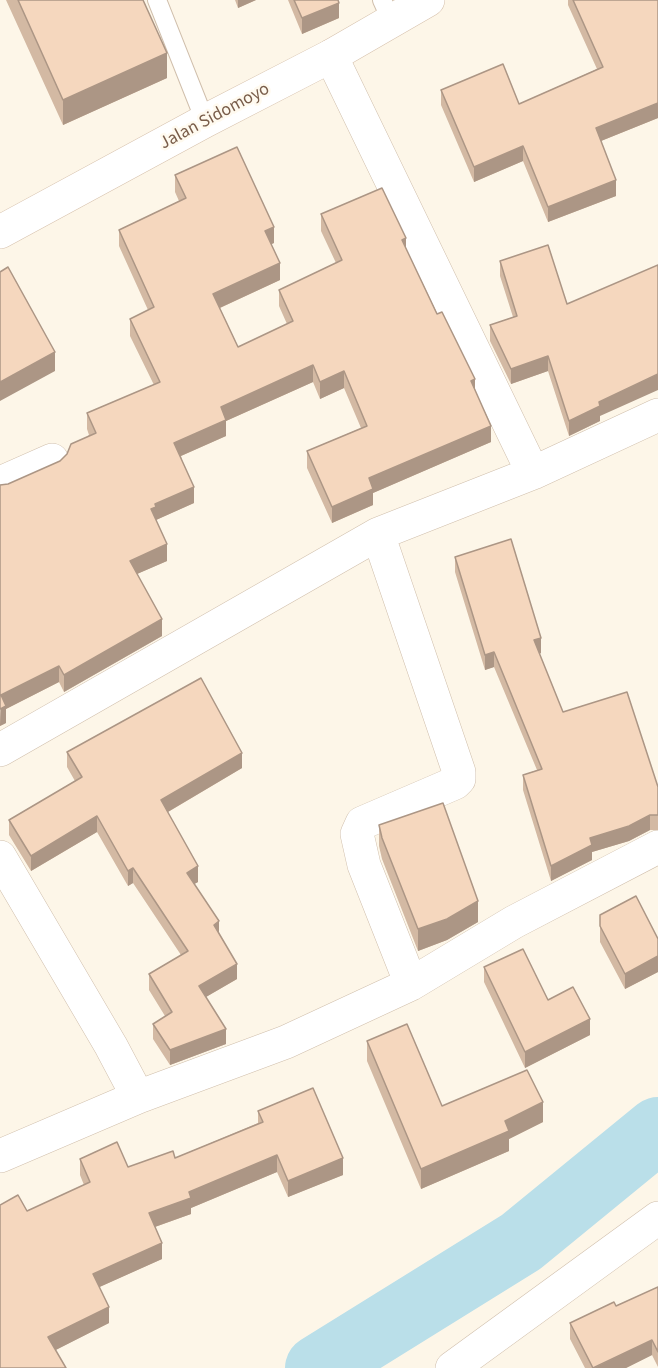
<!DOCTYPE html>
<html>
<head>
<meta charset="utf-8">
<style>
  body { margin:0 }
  canvas { display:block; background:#fdf6e8 }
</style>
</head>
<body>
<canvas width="658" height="1368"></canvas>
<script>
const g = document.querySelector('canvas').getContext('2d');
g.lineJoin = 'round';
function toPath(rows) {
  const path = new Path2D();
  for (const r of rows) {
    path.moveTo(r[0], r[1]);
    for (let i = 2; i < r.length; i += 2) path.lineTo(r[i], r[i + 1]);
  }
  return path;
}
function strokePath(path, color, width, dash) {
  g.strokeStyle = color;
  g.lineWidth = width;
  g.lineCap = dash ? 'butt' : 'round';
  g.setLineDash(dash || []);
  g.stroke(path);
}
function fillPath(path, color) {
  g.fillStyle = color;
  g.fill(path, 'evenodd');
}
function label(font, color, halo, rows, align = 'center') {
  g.font = font + ' "Source Sans 3",sans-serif';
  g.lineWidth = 5;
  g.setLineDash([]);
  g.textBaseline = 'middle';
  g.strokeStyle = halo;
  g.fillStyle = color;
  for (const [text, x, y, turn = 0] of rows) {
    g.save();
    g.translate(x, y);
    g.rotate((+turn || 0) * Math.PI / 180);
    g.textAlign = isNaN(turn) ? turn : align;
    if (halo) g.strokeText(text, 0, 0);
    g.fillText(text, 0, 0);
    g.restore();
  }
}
strokePath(toPath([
  [318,1368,521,1242,658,1130]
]), '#badfe9', 66);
const lane = toPath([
  [157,0,205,121],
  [382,0,392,22]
]);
const street = toPath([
  [331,56,533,473],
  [0,483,52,460],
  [378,534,459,772,459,779,455,783,362,823,357,834,364,865,411,984],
  [0,750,378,534,533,473,658,415],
  [0,857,111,1046,138,1097],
  [0,1156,138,1097,286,1042,411,984,514,922,658,847],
  [452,1368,658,1218]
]);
const secondary = toPath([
  [0,232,205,121,331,56,428,0]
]);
strokePath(lane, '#d0bfac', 20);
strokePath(street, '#d0bfac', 34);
strokePath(secondary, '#d6c1ac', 34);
strokePath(lane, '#fff', 18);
strokePath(street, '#fff', 33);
strokePath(secondary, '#fff', 33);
fillPath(toPath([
  [6,0,143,0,167,78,63,125],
  [235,0,256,0,238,8],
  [288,0,338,0,339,18,302,34],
  [568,0,658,0,658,118,601,141,616,196,548,222,523,161,474,182,441,105,441,90,519,104,597,69,568,5],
  [175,175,274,243,271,244,280,280,220,308,238,347,287,324,279,306,279,290,336,263,321,231,321,214,406,249,437,314,475,389,491,442,373,493,373,505,332,523,307,468,307,451,361,428,344,388,320,399,313,382,226,421,226,436,181,456,194,503,156,520,167,561,137,574,162,636,64,692,59,682,6,709,6,723,0,726,8,484,60,461,89,435,87,429,87,413,154,385,130,336,130,319,148,310,119,246,119,230,179,201,175,192],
  [500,261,600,416,600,421,569,436,548,371,511,384,490,341,490,325,513,317,500,276],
  [455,557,541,653,539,654,563,712,658,787,658,830,650,830,629,841,592,852,592,860,551,881,523,790,523,775,537,770,494,667,485,670,455,572],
  [67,752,242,768,168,812,198,882,194,884,219,934,237,979,206,997,226,1044,170,1065,153,1039,153,1024,165,1016,149,990,149,974,181,955,133,883,128,886,97,832,31,871,9,835,9,820,75,781,67,767],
  [379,825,478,922,447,940,418,951,382,859,379,846],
  [600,915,658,939,658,972,625,989,600,942],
  [484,967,590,1035,525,1068,484,982],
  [367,1041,442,1106,543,1122,509,1139,509,1151,421,1189,367,1061],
  [258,1111,343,1175,288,1197,277,1172,191,1208,191,1214,155,1227,162,1259,99,1287,109,1323,55,1350,0,1368,27,1211,84,1185,80,1175,80,1159,128,1167,175,1158,258,1123],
  [658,1287,658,1367,652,1355,626,1368,585,1368,570,1339,570,1323,616,1306]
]), '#d3b9a3');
fillPath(toPath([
  [238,0,256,0,238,8],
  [339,3,339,18,302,34,302,18],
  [167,53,167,78,63,125,63,100],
  [658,103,658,118,596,143,596,128],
  [523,146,523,161,474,182,474,167],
  [616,180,616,196,548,222,548,207],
  [274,227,274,243,265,247,265,231],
  [406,238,406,255,402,240],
  [280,263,280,280,213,311,213,294],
  [55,352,55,371,0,401,0,382],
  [548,356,548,371,511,384,511,369],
  [313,365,313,382,226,421,226,436,174,459,174,443,221,407],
  [344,371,344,388,320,399,320,382],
  [658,374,658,390,600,416,600,421,569,436,569,421,599,402],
  [475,379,475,396,471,381],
  [491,426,491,442,373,493,373,505,332,523,332,507,369,478],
  [194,487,194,503,156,520,151,509,155,504],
  [167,544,167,561,130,577,130,561],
  [162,619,162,636,64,692,64,675],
  [541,638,541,653,534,656,534,640],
  [494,652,494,667,485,670,485,655],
  [59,666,59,682,6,709,6,723,0,726,1,695],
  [242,753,242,768,161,816,161,800],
  [650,815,650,830,629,841,592,852,592,860,551,881,551,866,590,838],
  [97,816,97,832,31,871,31,856],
  [198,866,198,882,187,888,187,873],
  [133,868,133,883,128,886,128,871],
  [478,901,478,922,447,940,418,951,418,929],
  [219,921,219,937,214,925],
  [658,956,658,972,625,989,625,974],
  [237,964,237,979,199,1001,199,986],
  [590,1019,590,1035,525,1068,525,1052],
  [226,1029,226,1044,170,1065,170,1050],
  [543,1102,543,1122,509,1139,509,1151,421,1189,421,1169,505,1121],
  [277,1155,277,1172,191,1208,191,1214,149,1229,149,1213,189,1192],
  [343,1158,343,1175,288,1197,288,1181],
  [162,1243,162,1259,93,1290,93,1274],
  [109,1307,109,1323,48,1354,48,1337],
  [652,1340,652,1355,626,1368,594,1368]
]), '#ac9685');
const building = toPath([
  [18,0,143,0,167,53,63,100,18,0],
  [294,0,338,0,339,3,302,18,294,0],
  [573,0,658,0,658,103,596,128,616,180,548,207,523,146,474,167,441,90,503,64,519,104,603,67,573,0],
  [237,147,274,227,265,231,280,263,213,294,238,347,293,321,279,290,342,260,321,214,382,188,406,238,402,240,437,314,442,312,475,379,471,381,491,426,369,478,373,489,332,507,307,451,367,426,344,371,320,382,313,365,221,407,226,420,174,443,194,487,155,504,156,507,151,509,167,544,130,561,162,619,64,675,59,666,1,695,6,706,0,709,0,485,8,484,60,461,67,454,71,444,96,433,87,413,160,382,130,319,154,307,119,230,186,198,175,175,237,147],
  [548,245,567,304,658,265,658,374,599,402,600,406,569,421,548,356,511,369,490,325,517,316,500,261,548,245],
  [8,267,55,352,0,382,0,272,8,267],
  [511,539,541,638,534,640,563,712,627,692,658,787,658,815,650,815,629,826,590,838,592,845,551,866,523,775,542,769,494,652,485,655,455,557,511,539],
  [201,678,242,753,161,800,198,866,187,873,219,921,214,925,237,964,199,986,226,1029,170,1050,153,1024,172,1012,149,974,188,951,133,868,128,871,97,816,31,856,9,820,82,777,67,752,201,678],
  [443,803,478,901,447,919,418,929,382,838,379,825,443,803],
  [636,896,658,939,658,956,625,974,600,926,600,915,636,896],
  [523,949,548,1000,573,987,590,1019,525,1052,484,967,523,949],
  [407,1024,442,1106,527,1070,543,1102,505,1121,509,1131,421,1169,367,1041,407,1024],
  [313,1088,343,1158,288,1181,277,1155,189,1192,191,1198,149,1213,162,1243,93,1274,109,1307,48,1337,66,1368,0,1368,0,1205,18,1195,27,1211,90,1182,80,1159,117,1142,128,1167,173,1151,175,1158,263,1122,258,1111,313,1088],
  [658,1287,658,1352,652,1340,593,1368,570,1323,614,1302,616,1306,658,1287]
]);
fillPath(building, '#f5d7be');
strokePath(building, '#ac9685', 1.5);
label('18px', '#795d4a', '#fffaef', [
  ["Jalan Sidomoyo",215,117,-28]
]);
</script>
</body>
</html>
